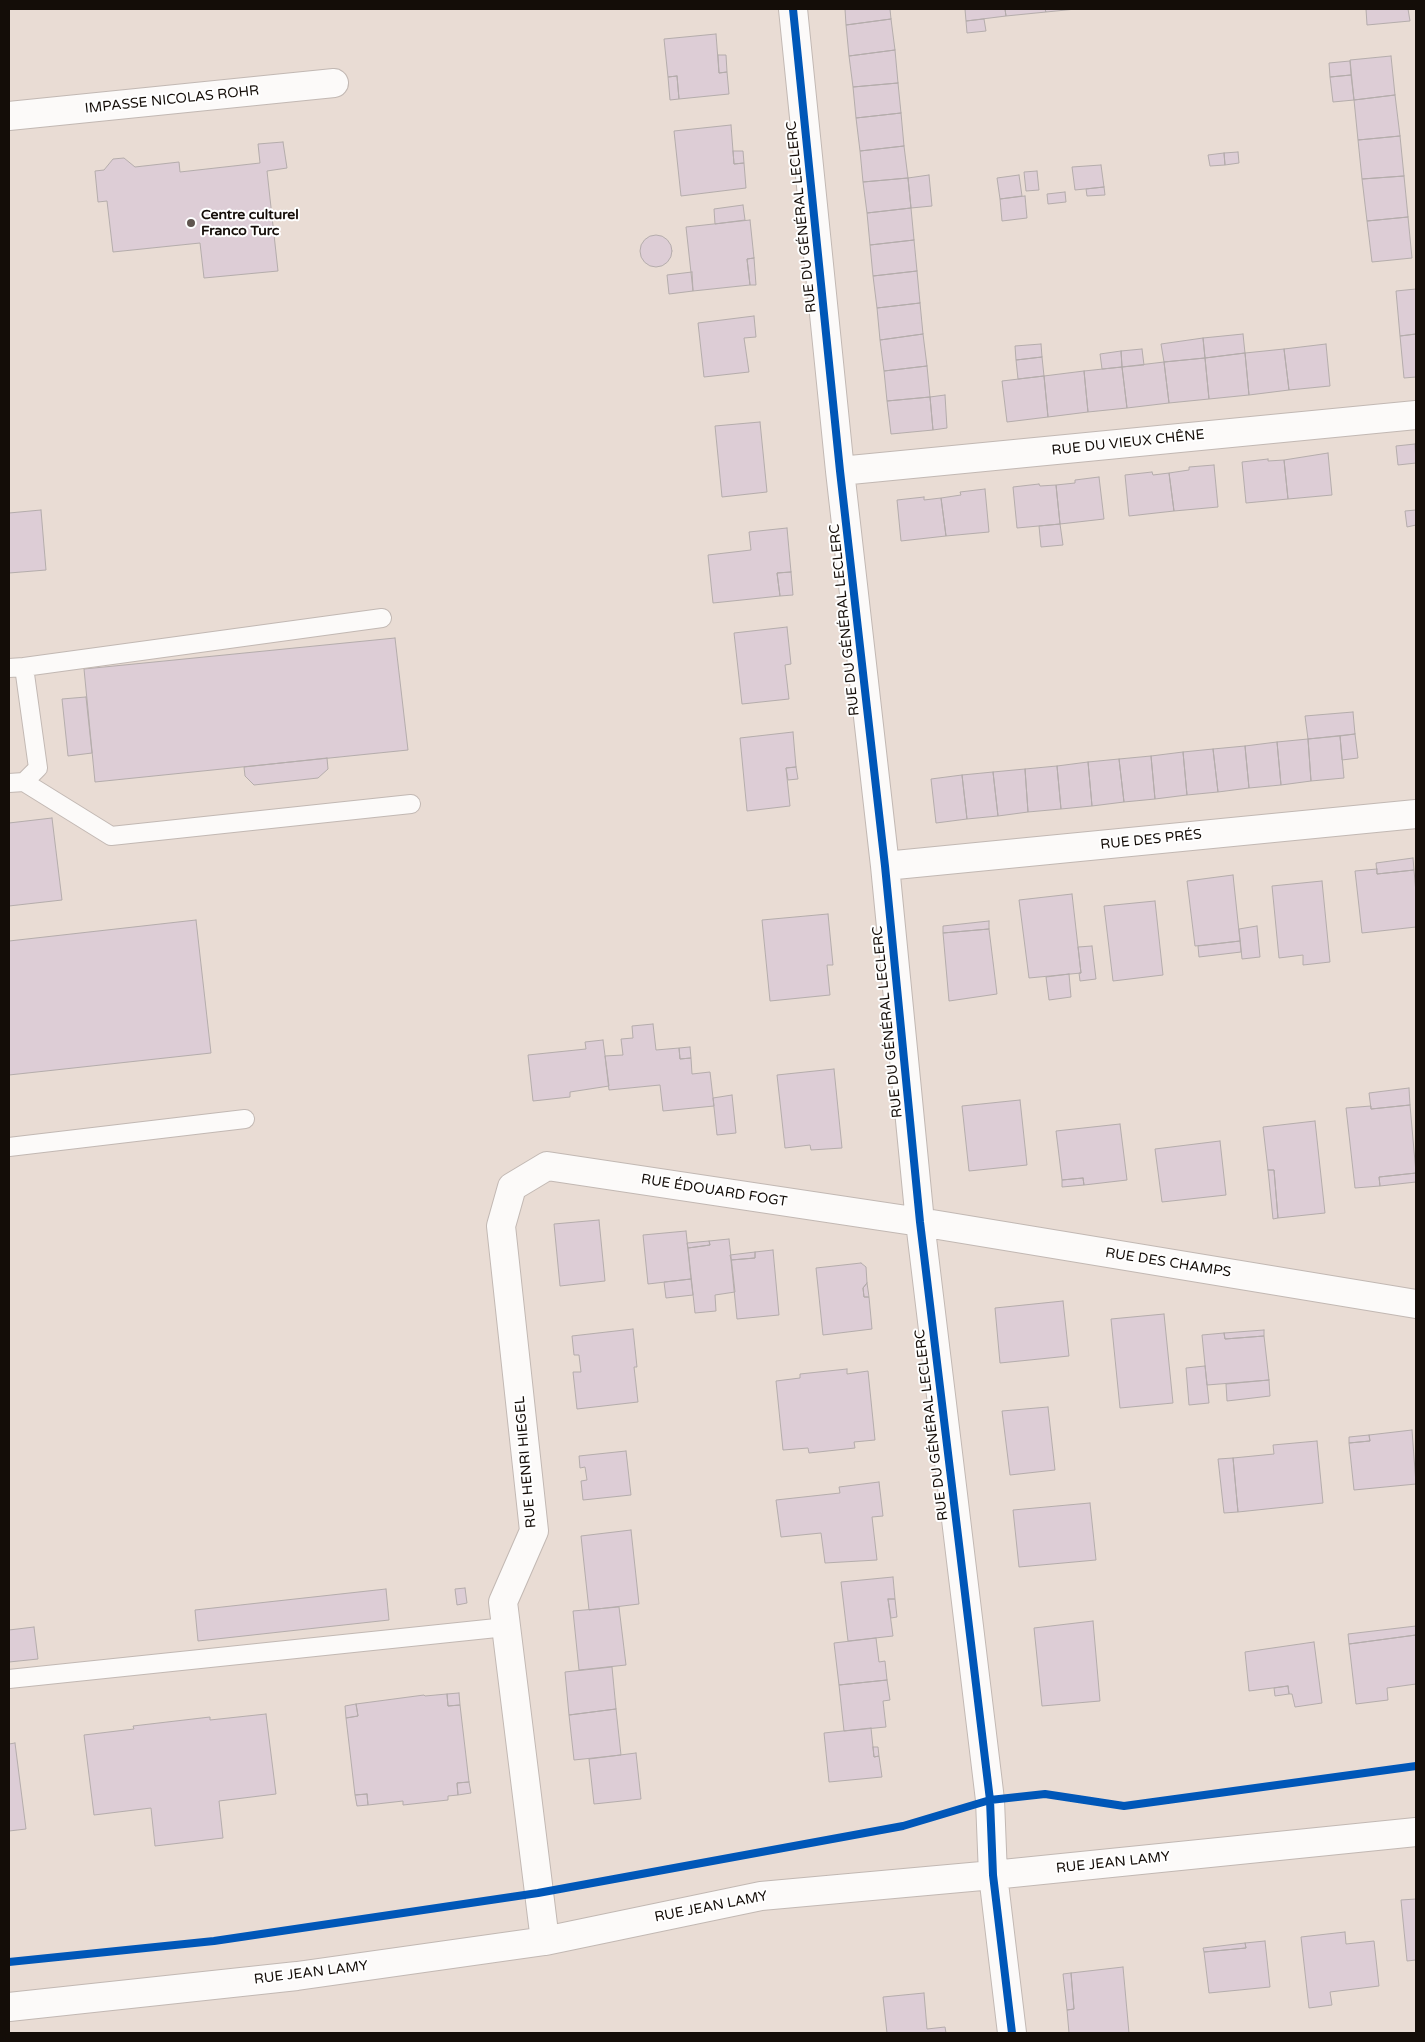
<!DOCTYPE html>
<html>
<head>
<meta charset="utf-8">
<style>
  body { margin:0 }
  #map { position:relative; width:1425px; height:2042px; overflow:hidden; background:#e9dcd4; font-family:"Varela Round",sans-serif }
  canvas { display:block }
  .frame { position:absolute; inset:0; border:10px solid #140d08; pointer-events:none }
</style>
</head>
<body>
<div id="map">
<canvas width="1425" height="2042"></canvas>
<div class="frame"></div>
</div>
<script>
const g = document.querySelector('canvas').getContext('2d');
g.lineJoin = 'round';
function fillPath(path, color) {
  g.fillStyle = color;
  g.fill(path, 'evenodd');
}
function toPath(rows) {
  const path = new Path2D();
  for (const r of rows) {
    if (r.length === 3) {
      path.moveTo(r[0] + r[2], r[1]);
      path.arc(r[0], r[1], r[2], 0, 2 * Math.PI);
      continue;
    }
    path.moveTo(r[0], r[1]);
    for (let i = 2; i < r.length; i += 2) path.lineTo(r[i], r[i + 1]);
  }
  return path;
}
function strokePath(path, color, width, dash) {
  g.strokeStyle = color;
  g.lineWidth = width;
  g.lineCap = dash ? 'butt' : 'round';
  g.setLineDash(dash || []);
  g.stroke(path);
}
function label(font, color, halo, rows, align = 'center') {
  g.font = font + ' "Varela Round",sans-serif';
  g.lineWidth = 4;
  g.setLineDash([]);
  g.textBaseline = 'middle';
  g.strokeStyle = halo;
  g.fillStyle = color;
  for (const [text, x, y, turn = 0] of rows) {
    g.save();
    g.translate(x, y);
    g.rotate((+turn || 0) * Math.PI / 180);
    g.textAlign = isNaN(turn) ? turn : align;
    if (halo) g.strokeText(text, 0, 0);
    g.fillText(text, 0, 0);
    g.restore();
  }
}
const building = toPath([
  [845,9,890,9,891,19,846,25,845,9],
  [965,9,1005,9,1006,16,966,21,965,9],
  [1005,9,1045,9,1046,12,1006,16,1005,9],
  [1045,9,1076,9,1046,12,1045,9],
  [1366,9,1408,9,1410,21,1367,25,1366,9],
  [891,19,895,50,849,56,846,25,891,19],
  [984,19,986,31,967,33,966,21,984,19],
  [716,34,719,73,727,72,729,94,679,99,677,76,668,77,664,39,716,34],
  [895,50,898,83,853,87,849,56,895,50],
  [718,55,726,55,727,72,719,73,718,55],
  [1391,56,1395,95,1354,100,1350,60,1391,56],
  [1350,61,1351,75,1330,77,1329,63,1350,61],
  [1351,75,1354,100,1333,102,1330,77,1351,75],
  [677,76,679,99,670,100,668,77,677,76],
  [898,83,901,113,856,118,853,87,898,83],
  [1395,95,1400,136,1358,140,1354,100,1395,95],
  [901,113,904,146,860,151,856,118,901,113],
  [731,125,734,164,744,163,746,188,681,196,674,131,731,125],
  [1400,136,1404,176,1362,179,1358,140,1400,136],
  [283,142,287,168,267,171,278,271,204,278,200,243,113,252,107,201,98,202,95,171,104,170,113,159,124,158,135,167,179,162,180,172,260,163,258,144,283,142],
  [904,146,908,178,863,182,860,151,904,146],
  [733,151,743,151,744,163,734,164,733,151],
  [1238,152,1239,163,1225,165,1224,153,1238,152],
  [1224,153,1225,165,1210,166,1208,155,1224,153],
  [1101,165,1104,187,1075,190,1072,167,1101,165],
  [1037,171,1039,190,1026,191,1024,172,1037,171],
  [929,175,932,206,911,208,908,178,929,175],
  [1019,175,1022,196,1000,199,997,178,1019,175],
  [1404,176,1408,217,1367,221,1362,179,1404,176],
  [908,178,911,208,867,213,863,182,908,178],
  [1104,187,1105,195,1087,196,1086,189,1104,187],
  [1065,192,1066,202,1048,204,1047,194,1065,192],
  [1025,196,1027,218,1002,221,1000,199,1025,196],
  [743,205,745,220,715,224,714,209,743,205],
  [911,208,914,240,870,245,867,213,911,208],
  [1408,217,1412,258,1372,262,1367,221,1408,217],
  [750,220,754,258,747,259,750,285,693,291,686,227,750,220],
  [656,251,16],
  [914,240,917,271,873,276,870,245,914,240],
  [754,258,756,285,750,285,747,259,754,258],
  [917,271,920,303,877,308,873,276,917,271],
  [692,272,693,291,669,294,667,275,692,272],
  [1416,289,1416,334,1400,336,1396,291,1416,289],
  [920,303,923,334,880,340,877,308,920,303],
  [754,316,756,337,744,338,749,372,704,377,698,323,754,316],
  [923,334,927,366,884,371,880,340,923,334],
  [1243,334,1245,353,1205,358,1203,338,1243,334],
  [1416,334,1416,377,1404,378,1400,336,1416,334],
  [1203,338,1205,358,1164,362,1161,344,1203,338],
  [1041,344,1042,357,1016,360,1015,346,1041,344],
  [1326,344,1330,386,1289,390,1284,349,1326,344],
  [1142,349,1144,365,1122,367,1121,351,1142,349],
  [1284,349,1289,390,1249,395,1245,353,1284,349],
  [1121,351,1122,367,1102,369,1100,354,1121,351],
  [1245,353,1249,395,1209,399,1205,358,1245,353],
  [1042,357,1044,376,1018,379,1016,360,1042,357],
  [1205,358,1209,399,1169,403,1164,362,1205,358],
  [1164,362,1169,403,1127,408,1122,367,1164,362],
  [927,366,930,397,887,401,884,371,927,366],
  [1122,367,1127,408,1088,412,1084,371,1122,367],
  [1084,371,1088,412,1048,417,1044,376,1084,371],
  [1044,376,1048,417,1007,422,1002,381,1044,376],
  [945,395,947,428,933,430,930,397,945,395],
  [930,397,933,430,891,434,887,401,930,397],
  [760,422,767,492,722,497,715,426,760,422],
  [1415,444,1416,463,1398,465,1396,446,1415,444],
  [1328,453,1332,495,1288,499,1284,460,1328,453],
  [1268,459,1268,461,1284,460,1288,499,1246,503,1242,462,1268,459],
  [1214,465,1218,507,1174,511,1169,473,1189,470,1189,467,1214,465],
  [1152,472,1153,475,1169,473,1174,511,1129,516,1125,475,1152,472],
  [1099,477,1104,519,1060,524,1056,485,1075,483,1075,480,1099,477],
  [1039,484,1040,486,1056,485,1060,524,1017,528,1013,487,1039,484],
  [985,489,989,532,946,536,941,498,961,495,960,492,985,489],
  [924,497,924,500,941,498,946,536,901,541,897,500,924,497],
  [41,510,46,570,9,573,9,513,41,510],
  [1416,510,1416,525,1407,527,1405,511,1416,510],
  [1060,524,1063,545,1041,547,1039,526,1060,524],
  [787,528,791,572,777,573,780,596,713,603,708,555,751,550,749,532,787,528],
  [791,572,793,595,780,596,777,573,791,572],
  [787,627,791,664,785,665,789,699,742,704,734,633,787,627],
  [395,638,408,750,95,782,84,669,395,638],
  [86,697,92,753,68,756,62,699,86,697],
  [1353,712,1355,734,1308,739,1305,716,1353,712],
  [793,732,796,767,786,768,790,806,747,811,740,738,793,732],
  [1355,734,1358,758,1342,760,1340,736,1355,734],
  [1340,736,1344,778,1311,781,1308,739,1340,736],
  [1308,739,1311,781,1281,785,1277,742,1308,739],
  [1277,742,1281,785,1249,788,1245,746,1277,742],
  [1245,746,1249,788,1218,792,1213,749,1245,746],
  [1213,749,1218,792,1187,795,1183,752,1213,749],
  [1183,752,1187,795,1155,799,1151,756,1183,752],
  [1151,756,1155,799,1124,802,1119,759,1151,756],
  [327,758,328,769,318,778,254,785,245,776,244,767,327,758],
  [1119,759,1124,802,1092,806,1088,762,1119,759],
  [1088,762,1092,806,1061,809,1057,766,1088,762],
  [1057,766,1061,809,1028,812,1025,769,1057,766],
  [796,767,798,779,788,780,786,768,796,767],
  [1025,769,1028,812,998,816,993,772,1025,769],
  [993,772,998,816,967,819,962,775,993,772],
  [962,775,967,819,936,823,931,779,962,775],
  [52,818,62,900,9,906,9,823,52,818],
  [1413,858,1414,870,1377,874,1376,863,1413,858],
  [1377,869,1377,874,1414,870,1416,893,1416,927,1362,933,1355,871,1377,869],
  [1233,875,1240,941,1195,946,1187,881,1233,875],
  [1322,881,1330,962,1303,965,1303,955,1279,958,1272,886,1322,881],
  [1072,894,1081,973,1029,978,1019,900,1072,894],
  [1155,901,1163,975,1113,981,1104,906,1155,901],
  [828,914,833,965,827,965,830,995,770,1001,762,920,828,914],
  [196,920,211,1053,9,1075,9,941,196,920],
  [989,921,989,929,943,933,943,926,989,921],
  [1257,926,1260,957,1242,959,1239,929,1257,926],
  [989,929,997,994,949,1001,943,933,989,929],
  [1240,941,1241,952,1199,957,1198,946,1240,941],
  [1092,946,1096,979,1080,981,1079,973,1081,973,1078,947,1092,946],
  [1069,974,1071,997,1049,1000,1046,977,1069,974],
  [653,1024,656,1050,679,1048,680,1059,691,1058,692,1074,710,1072,714,1106,663,1111,660,1085,609,1090,605,1056,623,1055,621,1039,633,1038,632,1026,653,1024],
  [603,1040,609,1086,570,1092,570,1097,533,1101,528,1055,586,1049,585,1042,603,1040],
  [690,1047,691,1058,680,1059,679,1048,690,1047],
  [834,1069,842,1148,811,1150,810,1145,785,1148,777,1075,834,1069],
  [1409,1088,1410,1105,1371,1109,1369,1093,1409,1088],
  [732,1095,736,1133,717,1135,713,1098,732,1095],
  [1020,1100,1027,1165,969,1171,962,1106,1020,1100],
  [1410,1105,1416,1173,1379,1177,1380,1186,1355,1188,1346,1108,1371,1106,1371,1109,1410,1105],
  [1315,1121,1325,1213,1278,1218,1274,1170,1268,1170,1263,1127,1315,1121],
  [1120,1124,1127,1180,1084,1185,1083,1178,1062,1180,1056,1131,1120,1124],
  [1220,1141,1226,1195,1162,1202,1155,1149,1220,1141],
  [1268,1170,1274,1170,1278,1218,1273,1219,1268,1170],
  [1416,1173,1416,1182,1380,1186,1379,1177,1416,1173],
  [1083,1178,1084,1185,1062,1187,1062,1180,1083,1178],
  [599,1220,605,1281,560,1286,554,1224,599,1220],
  [686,1231,691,1279,648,1284,643,1235,686,1231],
  [729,1239,735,1292,715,1295,716,1311,695,1313,688,1248,710,1245,709,1241,729,1239],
  [709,1241,710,1245,688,1248,687,1243,709,1241],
  [773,1250,779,1315,737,1319,731,1260,755,1258,755,1252,773,1250],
  [755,1252,755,1258,731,1260,730,1255,755,1252],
  [861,1263,866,1267,867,1283,863,1288,864,1297,869,1297,872,1329,823,1335,816,1268,861,1263],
  [691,1279,693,1295,666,1298,664,1282,691,1279],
  [867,1283,869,1297,864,1297,863,1288,867,1283],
  [1063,1301,1069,1356,1000,1363,995,1308,1063,1301],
  [1164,1314,1173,1403,1120,1408,1111,1319,1164,1314],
  [633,1329,637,1367,634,1367,638,1402,577,1409,573,1372,581,1372,579,1355,574,1355,572,1336,633,1329],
  [1264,1330,1264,1336,1225,1339,1224,1333,1264,1330],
  [1224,1333,1225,1339,1264,1336,1269,1380,1207,1385,1202,1335,1224,1333],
  [1205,1366,1209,1403,1189,1405,1186,1368,1205,1366],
  [847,1369,847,1374,868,1371,875,1440,854,1442,855,1448,809,1453,808,1448,783,1450,776,1381,800,1378,800,1374,847,1369],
  [1269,1380,1270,1396,1227,1401,1226,1384,1269,1380],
  [1048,1407,1055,1470,1010,1475,1002,1411,1048,1407],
  [1412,1430,1416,1484,1354,1490,1349,1443,1370,1441,1369,1435,1412,1430],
  [1369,1435,1370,1441,1349,1443,1349,1437,1369,1435],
  [1317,1441,1323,1503,1238,1512,1233,1458,1274,1454,1273,1445,1317,1441],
  [626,1451,631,1495,583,1500,581,1481,587,1480,585,1467,580,1468,579,1456,626,1451],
  [1233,1458,1238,1512,1224,1513,1218,1459,1233,1458],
  [879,1482,883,1516,872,1517,877,1560,825,1563,821,1533,781,1537,776,1500,840,1493,839,1487,879,1482],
  [1090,1503,1096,1560,1019,1567,1013,1510,1090,1503],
  [631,1530,639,1604,589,1610,581,1536,631,1530],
  [893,1577,895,1599,888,1599,893,1636,848,1641,841,1582,893,1577],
  [465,1588,467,1603,457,1605,455,1589,465,1588],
  [386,1589,389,1620,198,1641,195,1610,386,1589],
  [888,1599,895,1599,897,1617,891,1618,888,1599],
  [619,1607,626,1665,579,1670,573,1611,619,1607],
  [1093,1621,1100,1701,1042,1706,1034,1628,1093,1621],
  [1416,1626,1416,1635,1349,1644,1348,1634,1416,1626],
  [34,1627,38,1659,9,1662,9,1630,34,1627],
  [1416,1635,1416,1684,1387,1688,1388,1700,1356,1704,1349,1644,1416,1635],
  [876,1638,879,1662,885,1661,887,1680,839,1685,834,1643,876,1638],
  [1314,1642,1322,1703,1295,1707,1292,1694,1289,1694,1288,1686,1249,1691,1245,1652,1314,1642],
  [612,1667,616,1709,569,1715,565,1672,612,1667],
  [887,1680,890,1700,883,1701,886,1727,844,1731,839,1685,887,1680],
  [1288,1686,1289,1694,1275,1696,1274,1688,1288,1686],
  [459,1693,460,1705,448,1706,447,1694,459,1693],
  [447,1694,448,1706,460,1705,469,1782,457,1783,458,1795,448,1796,448,1800,403,1805,403,1801,368,1805,367,1794,355,1795,346,1718,358,1716,356,1704,424,1695,425,1696,447,1694],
  [356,1704,358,1716,346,1718,345,1706,356,1704],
  [616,1709,621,1755,574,1760,569,1715,616,1709],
  [266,1714,276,1794,219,1801,223,1838,155,1846,151,1808,94,1815,84,1735,134,1729,133,1726,210,1717,210,1720,266,1714],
  [871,1728,874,1757,879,1756,882,1777,829,1782,824,1733,871,1728],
  [15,1743,26,1829,9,1831,9,1744,15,1743],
  [873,1747,878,1747,879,1756,874,1757,873,1747],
  [636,1753,641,1799,594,1804,589,1759,636,1753],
  [469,1782,471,1793,458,1795,457,1783,469,1782],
  [367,1794,368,1805,357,1806,355,1795,367,1794],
  [1416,1899,1416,1960,1407,1961,1401,1900,1416,1899],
  [1345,1932,1346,1944,1374,1941,1379,1986,1330,1992,1332,2005,1309,2008,1301,1937,1345,1932],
  [1265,1941,1270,1987,1209,1993,1204,1952,1246,1948,1245,1943,1265,1941],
  [1245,1943,1246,1948,1204,1952,1203,1948,1245,1943],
  [1123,1967,1129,2033,1069,2033,1067,2010,1074,2009,1071,1973,1123,1967],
  [1071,1973,1074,2009,1067,2010,1063,1974,1071,1973],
  [924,1993,927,2029,945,2027,946,2033,887,2033,883,1997,924,1993]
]);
fillPath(building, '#ddcdd6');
strokePath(building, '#b4acab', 1);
const lane = toPath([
  [9,668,24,667],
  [24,782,111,836,411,804],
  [9,783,24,782,38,768,24,667,382,618],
  [9,1147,245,1119],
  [9,1679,506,1627]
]);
const street = toPath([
  [793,9,840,471,885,866,920,1222,990,1800,993,1875,1012,2033],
  [9,116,334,83],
  [840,471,1416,415],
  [885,866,1416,814],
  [545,1941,503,1602,534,1531,501,1226,512,1187,547,1166,920,1222,1416,1304],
  [9,2007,297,1976,545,1941,761,1896,993,1875,1416,1832]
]);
strokePath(lane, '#c2b8b3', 20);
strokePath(street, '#c2b8b3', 30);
strokePath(lane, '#fcfaf9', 18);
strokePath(street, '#fcfaf9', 28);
strokePath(toPath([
  [793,9,840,471,885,866,920,1222,990,1800,993,1875,1012,2033],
  [9,1962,214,1941,538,1893,903,1826,990,1800,1045,1794,1124,1806,1416,1766]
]), '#0057b8', 8);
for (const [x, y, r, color] of [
  [191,223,5,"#5f554f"]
]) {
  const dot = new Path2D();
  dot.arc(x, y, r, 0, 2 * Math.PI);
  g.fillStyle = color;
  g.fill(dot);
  strokePath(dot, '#fff', 2);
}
label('14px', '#140d08', '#fff', [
  ["IMPASSE NICOLAS ROHR",172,100,-6],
  ["RUE DU GÉNÉRAL LECLERC",802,217,-96],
  ["RUE DU VIEUX CHÊNE",1128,443,-6],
  ["RUE DU GÉNÉRAL LECLERC",845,620,-96],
  ["RUE DES PRÉS",1151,840,-6],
  ["RUE DU GÉNÉRAL LECLERC",888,1022,-96],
  ["RUE ÉDOUARD FOGT",714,1191,9],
  ["RUE DES CHAMPS",1168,1263,9],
  ["RUE DU GÉNÉRAL LECLERC",932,1425,-97],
  ["RUE HENRI HIEGEL",526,1462,-95],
  ["RUE JEAN LAMY",1113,1863,-6],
  ["RUE JEAN LAMY",711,1907,-11],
  ["RUE JEAN LAMY",311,1973,-7]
]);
label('bold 14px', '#140d08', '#fff', [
  ["Centre culturel",201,215],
  ["Franco Turc",201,231]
], 'left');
</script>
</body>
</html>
